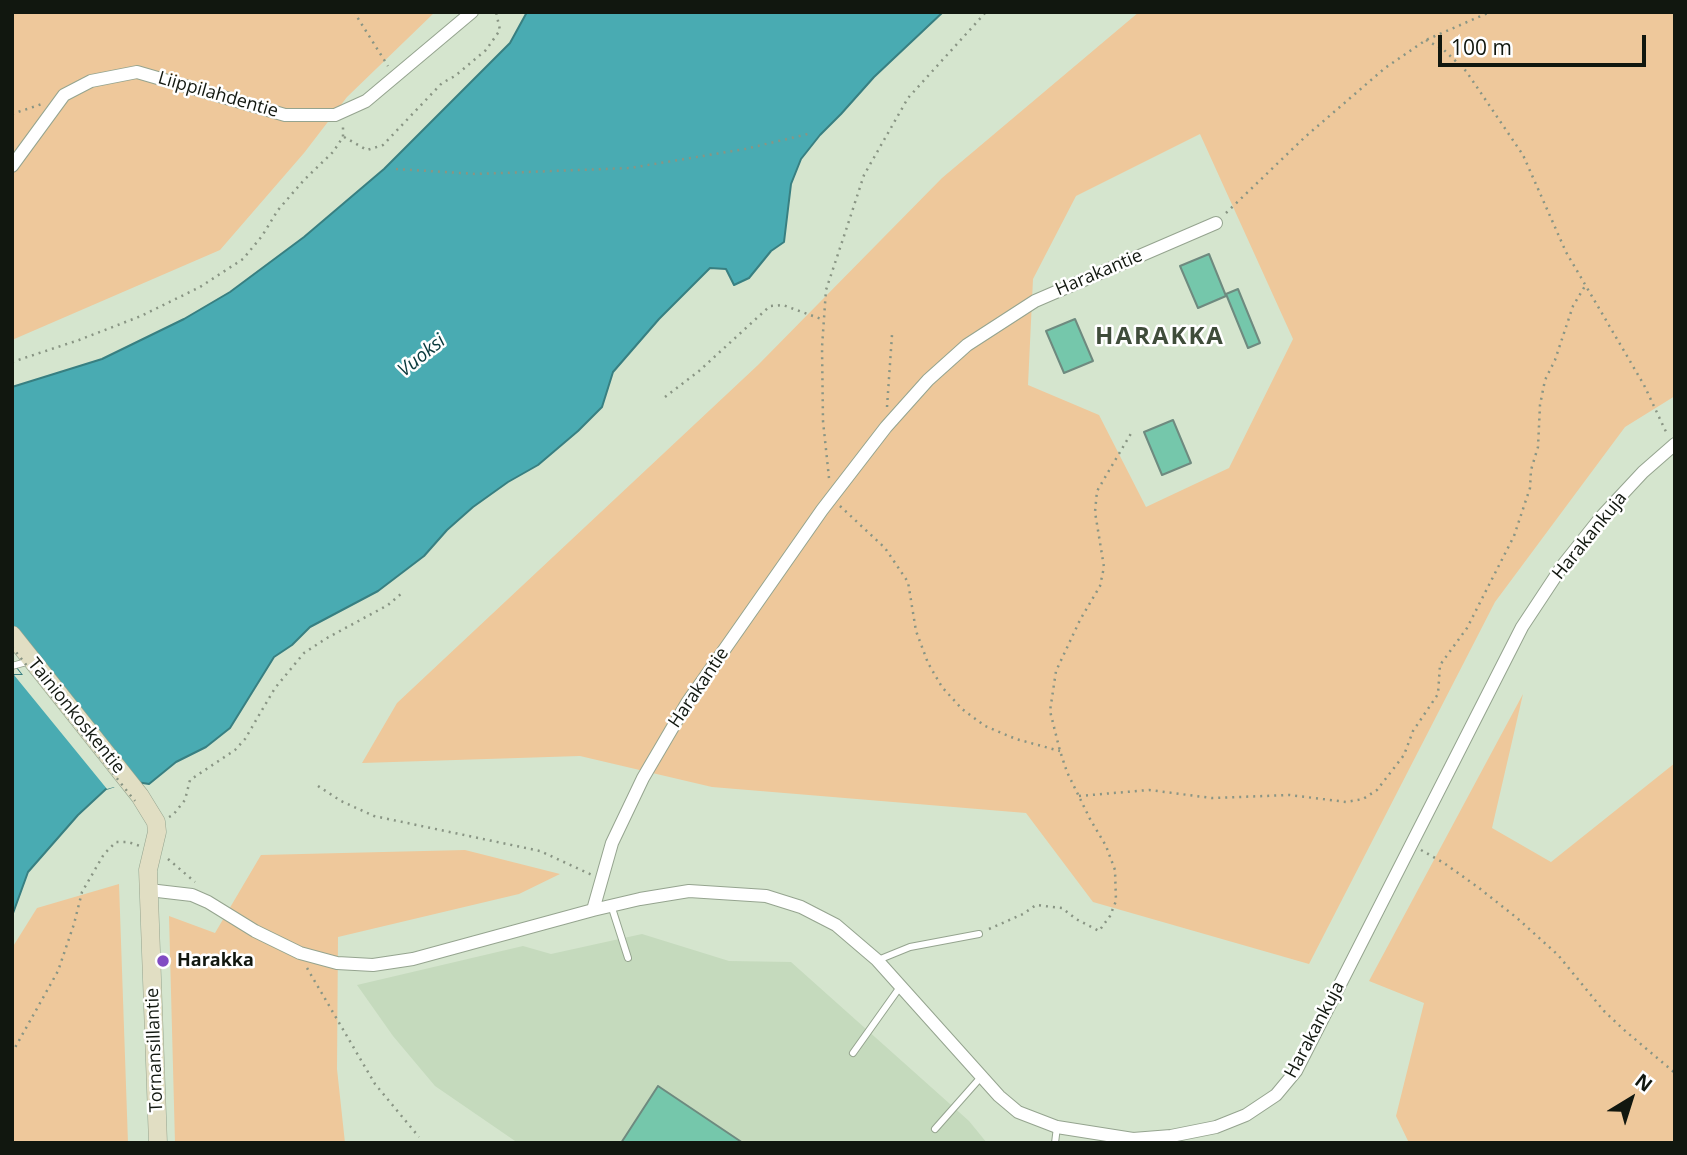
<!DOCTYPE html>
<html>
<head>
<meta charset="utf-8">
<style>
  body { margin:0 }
  #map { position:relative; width:1687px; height:1155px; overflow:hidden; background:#d5e5ce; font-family:"Open Sans",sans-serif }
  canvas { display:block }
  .frame { position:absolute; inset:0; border:14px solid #11170f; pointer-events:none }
  .north { position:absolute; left:1596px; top:1064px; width:70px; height:70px; -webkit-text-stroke:5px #fff; paint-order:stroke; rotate:38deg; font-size:19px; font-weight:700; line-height:28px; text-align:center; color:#11170f }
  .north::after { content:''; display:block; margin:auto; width:24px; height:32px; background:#11170f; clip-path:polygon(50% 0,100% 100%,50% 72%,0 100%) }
  .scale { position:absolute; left:1438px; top:35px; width:208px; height:32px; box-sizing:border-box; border:4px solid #11170f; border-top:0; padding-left:9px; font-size:21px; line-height:24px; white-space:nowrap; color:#11170f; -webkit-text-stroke:5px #fff; paint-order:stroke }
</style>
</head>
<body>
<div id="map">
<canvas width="1687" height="1155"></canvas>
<div class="frame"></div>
<div class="north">N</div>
<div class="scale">100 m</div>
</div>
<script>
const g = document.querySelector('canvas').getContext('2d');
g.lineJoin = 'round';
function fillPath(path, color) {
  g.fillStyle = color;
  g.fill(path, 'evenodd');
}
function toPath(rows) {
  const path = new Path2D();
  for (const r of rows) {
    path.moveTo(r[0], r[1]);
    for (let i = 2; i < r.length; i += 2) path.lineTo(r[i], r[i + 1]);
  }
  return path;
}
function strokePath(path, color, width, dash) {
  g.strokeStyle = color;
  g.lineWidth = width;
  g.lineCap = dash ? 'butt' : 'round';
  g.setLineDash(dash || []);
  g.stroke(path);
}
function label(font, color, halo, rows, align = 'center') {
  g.font = font + ' "Open Sans",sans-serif';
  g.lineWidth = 5;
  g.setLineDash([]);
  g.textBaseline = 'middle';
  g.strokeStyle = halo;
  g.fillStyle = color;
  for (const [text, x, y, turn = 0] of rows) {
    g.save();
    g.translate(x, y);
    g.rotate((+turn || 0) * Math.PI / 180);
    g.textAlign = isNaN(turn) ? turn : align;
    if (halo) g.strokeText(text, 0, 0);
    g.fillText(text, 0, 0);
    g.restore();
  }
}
fillPath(toPath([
  [642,934,729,961,791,962,969,1121,987,1143,518,1143,435,1086,393,1036,357,985,523,946,551,954]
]), '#c5dabd');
fillPath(toPath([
  [12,12,435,12,347,97,304,153,220,250,12,340],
  [1139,12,1675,12,1675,396,1625,427,1495,602,1309,964,1093,902,1026,813,712,787,580,756,362,763,397,703,758,365,942,178],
  [1200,134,1293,339,1229,468,1146,507,1099,415,1028,385,1033,279,1076,196],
  [1523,694,1492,828,1551,862,1675,763,1675,1143,1409,1143,1396,1116,1424,1003,1369,981],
  [465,850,560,874,519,894,338,937,337,1069,345,1143,175,1143,169,916,215,933,261,855],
  [119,884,128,1143,12,1143,12,948,37,908]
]), '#eec89b');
const water = toPath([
  [527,12,943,12,874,77,841,114,820,135,801,159,791,184,784,242,771,251,749,278,734,285,726,269,710,268,659,319,613,372,602,407,578,431,538,465,508,482,473,507,447,530,424,556,378,591,310,627,292,645,274,657,230,728,206,747,176,762,149,784,130,781,106,789,78,815,28,872,12,916,12,675,23,675,12,661,12,387,102,359,184,319,230,292,304,237,384,169,510,43,527,12]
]);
fillPath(water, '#49abb2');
strokePath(water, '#387f81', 2);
fillPath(toPath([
  [12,625,143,786,131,784,116,789,114,787,107,789,14,675,23,675,12,661]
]), '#d5e5ce');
const building = toPath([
  [1209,254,1226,296,1198,308,1180,266,1209,254],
  [1238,289,1260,343,1248,348,1226,294,1238,289],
  [1075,319,1093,361,1064,373,1046,331,1075,319],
  [1173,420,1191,463,1162,475,1144,432,1173,420],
  [658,1086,743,1143,621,1143,658,1086]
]);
fillPath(building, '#75c7ab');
strokePath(building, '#6e8a7f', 2);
const lane = toPath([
  [12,666,30,661],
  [611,905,628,958],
  [878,960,910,947,979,934],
  [853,1053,900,987],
  [935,1129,981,1077],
  [1055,1143,1057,1127]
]);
const street = toPath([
  [12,166,64,95,91,81,137,72,285,115,335,115,366,101,472,12],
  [149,890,192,895,208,902,255,931,300,953,337,963,373,965,413,959,593,910,612,843,643,778,687,703,822,510,886,427,928,380,967,345,1035,301,1216,223],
  [593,910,640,899,689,891,766,896,801,907,836,925,877,960,999,1096,1018,1112,1057,1127,1133,1139,1171,1136,1216,1127,1246,1115,1276,1095,1296,1071,1522,627,1563,565,1602,516,1643,472,1675,444]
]);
const secondary = toPath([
  [12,635,140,796,156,822,157,832,148,870,158,1143]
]);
strokePath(lane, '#95a48f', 8);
strokePath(street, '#95a48f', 14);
strokePath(secondary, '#95a48f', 19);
strokePath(toPath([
  [354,12,388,66],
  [1426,40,1444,50,1466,71,1523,155,1566,252,1644,385,1667,434],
  [12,114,42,104],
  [344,137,367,150,383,145,442,83,455,76,486,50,500,30,496,12],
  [396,169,476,174,630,168,745,149,812,133],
  [1226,213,1305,137,1385,68,1426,40,1490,12],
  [12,362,79,340,141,316,200,287,243,259,262,236,278,210,304,180,333,152,343,137,343,125],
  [665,397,699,371,770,306,783,305,824,320],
  [887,407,892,335],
  [829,478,823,421,822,347,826,290,847,227,864,175,908,98,986,12],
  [840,506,885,548,908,582,916,631,928,663,942,687,962,709,985,726,1016,739,1060,751],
  [318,786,341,801,374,816,540,851,592,875],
  [1079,796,1149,790,1212,798,1290,795,1346,802,1363,799,1377,790,1404,755,1413,731,1438,694,1440,665,1467,628,1514,536,1530,488,1531,470,1538,447,1540,405,1545,380,1555,360,1573,306,1585,286],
  [169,817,173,815,185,800,190,780,235,750,245,739,275,688,304,653,327,638,388,605,402,593],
  [1421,850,1444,863,1479,888,1517,918,1558,955,1604,1011,1623,1029,1675,1073],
  [168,859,195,882],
  [989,929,1023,914,1036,905,1062,908,1076,919,1099,931,1110,916,1116,901,1115,870,1106,846,1090,819,1067,772,1060,751,1050,711,1056,671,1080,620,1100,586,1104,567,1095,512,1097,491,1133,430],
  [307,968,375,1084,419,1137],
  [12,1053,58,971,74,924,82,892,104,854,116,842,128,842,140,846]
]), '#899584', 2.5, [2, 5]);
strokePath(lane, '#fff', 6);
strokePath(street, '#fff', 12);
strokePath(secondary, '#e1dec3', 18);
strokePath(toPath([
  [12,647,135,801]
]), '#899584', 2.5, [2, 5]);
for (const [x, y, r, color] of [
  [163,961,7,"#804bc3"]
]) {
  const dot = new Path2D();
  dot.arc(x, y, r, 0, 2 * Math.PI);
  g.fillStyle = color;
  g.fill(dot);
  strokePath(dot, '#fff', 2.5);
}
label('18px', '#11170f', '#fff', [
  ["Liippilahdentie",218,95,16],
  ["Harakantie",1099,273,-23],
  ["Harakankuja",1590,536,-51],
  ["Harakantie",699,688,-56],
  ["Tainionkoskentie",76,716,51],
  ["Harakankuja",1315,1030,-62],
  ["Tornansillantie",155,1050,-92]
]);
label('bold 18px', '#11170f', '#fff', [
  ["Harakka",177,961]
], 'left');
label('italic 19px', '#0b3a3d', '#fff', [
  ["Vuoksi",422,356,-39]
]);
g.letterSpacing = '2px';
label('bold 24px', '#3f4c3a', '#fff', [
  ["HARAKKA",1160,337]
]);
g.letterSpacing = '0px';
</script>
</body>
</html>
